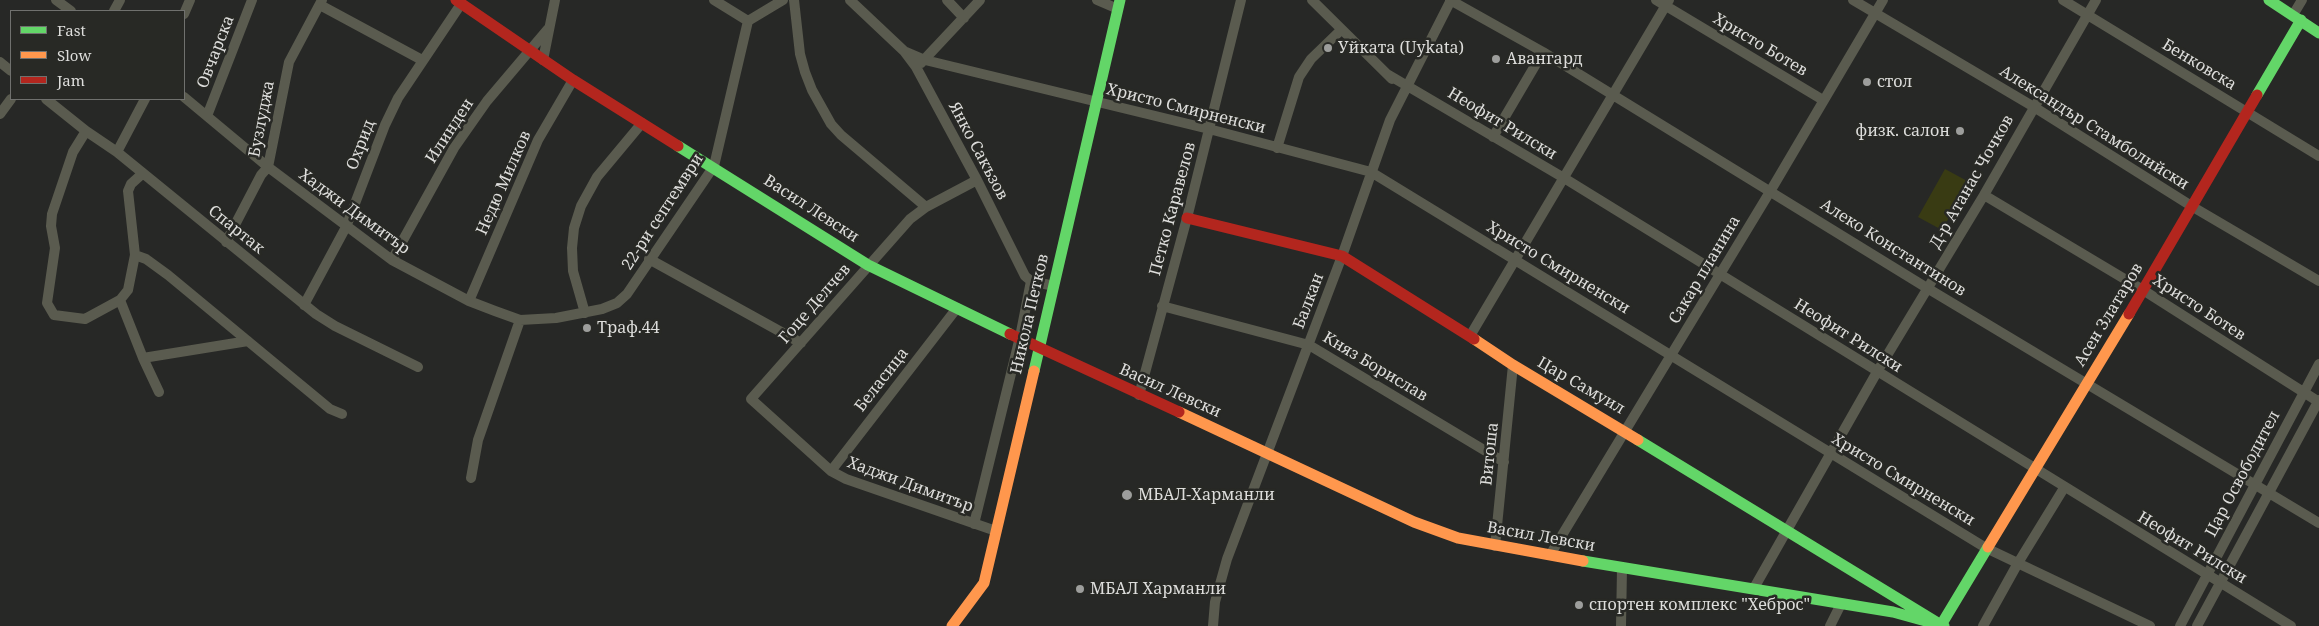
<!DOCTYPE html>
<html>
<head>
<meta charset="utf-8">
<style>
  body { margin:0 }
  #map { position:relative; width:2319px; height:626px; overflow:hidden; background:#272826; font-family:"Noto Serif",serif }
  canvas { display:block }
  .legend { position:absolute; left:10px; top:10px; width:175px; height:90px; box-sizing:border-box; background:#282925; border:1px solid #70716e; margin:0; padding:6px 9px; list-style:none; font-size:15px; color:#dddddb }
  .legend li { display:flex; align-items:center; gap:10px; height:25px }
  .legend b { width:25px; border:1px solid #70716e }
</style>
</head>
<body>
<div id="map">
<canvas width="2319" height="626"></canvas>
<ul class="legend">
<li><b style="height:6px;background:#63d668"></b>Fast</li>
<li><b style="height:6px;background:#ff974d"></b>Slow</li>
<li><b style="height:6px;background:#b3261e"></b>Jam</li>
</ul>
</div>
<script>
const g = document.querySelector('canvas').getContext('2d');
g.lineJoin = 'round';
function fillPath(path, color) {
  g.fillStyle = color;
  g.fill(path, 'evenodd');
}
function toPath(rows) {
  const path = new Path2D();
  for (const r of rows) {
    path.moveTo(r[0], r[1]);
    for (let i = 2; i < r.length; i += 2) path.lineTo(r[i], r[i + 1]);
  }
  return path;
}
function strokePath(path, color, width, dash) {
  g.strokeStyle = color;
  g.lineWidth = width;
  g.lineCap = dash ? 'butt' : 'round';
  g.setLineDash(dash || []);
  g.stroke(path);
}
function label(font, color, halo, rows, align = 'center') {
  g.font = font + ' "Noto Serif",serif';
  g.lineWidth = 5;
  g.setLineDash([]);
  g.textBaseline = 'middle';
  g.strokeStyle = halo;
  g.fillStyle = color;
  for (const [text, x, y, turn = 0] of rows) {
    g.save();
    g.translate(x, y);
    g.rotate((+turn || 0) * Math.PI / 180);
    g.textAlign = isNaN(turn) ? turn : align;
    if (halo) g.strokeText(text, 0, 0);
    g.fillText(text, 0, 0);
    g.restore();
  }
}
fillPath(toPath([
  [1945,169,1969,182,1942,230,1918,217]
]), '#393b13');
strokePath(toPath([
  [56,0,71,11],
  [714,0,748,21],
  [794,0,800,54,805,72,812,90,831,124,841,135,926,207],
  [850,0,904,51,916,67,977,180,1025,276,1031,281,1020,337,974,524],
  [947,0,964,18],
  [1097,0,1118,9],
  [1312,0,1392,79],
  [1450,0,1543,52,1927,288,2319,523],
  [1656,0,1823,100],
  [1853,0,2034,107,2193,207,2319,281],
  [2063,0,2319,156],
  [320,5,422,60],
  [114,11,120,0],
  [184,14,190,0],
  [2293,15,2302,0],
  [904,51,925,60,1209,129,1371,172,1986,548,2150,626],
  [543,60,555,0],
  [0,62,11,71],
  [921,63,980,0],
  [1387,74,1564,178,2291,626],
  [184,97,268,167,392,260,469,301,495,311,520,320,556,318,602,309,617,303,627,294,714,166,748,21,783,0],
  [46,99,86,131,117,152,316,314,335,326,418,367],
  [0,114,11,99],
  [207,116,252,0],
  [86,131,73,152,52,214,51,226,55,248,47,303,54,315,85,319,120,300,128,290,135,255,128,191,131,184,142,174],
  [1493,137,1543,52],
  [1277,148,1299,77,1311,59,1341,30],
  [117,152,145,99],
  [977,180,926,207,910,219,751,399,831,471,846,479,996,531],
  [1984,195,2143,290,2319,402],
  [226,242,261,175,268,167,289,62,322,0],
  [135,255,146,259,168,275,330,409,342,414],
  [649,259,801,343],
  [392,260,454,148,487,101,548,29],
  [1031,281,1054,286],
  [120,300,143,358,159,392],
  [469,301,538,140,573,80],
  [304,305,346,227,385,125,398,98,461,4],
  [1162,306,1309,345,1504,462],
  [585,313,573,271,572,248,574,228,581,206,597,177,642,123],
  [1470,336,1669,0],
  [143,358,248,341],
  [1139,395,1187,218,1241,0],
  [831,471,957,308],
  [471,478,478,440,520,320],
  [1495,546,1513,365],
  [1550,555,1771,190,1883,0],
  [1754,588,1877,372,1984,195,2096,0],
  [1213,626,1215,602,1227,559,1342,256,1390,120,1451,0],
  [1621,626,1622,568],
  [1830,626,1841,604],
  [1983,626,2018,563,2064,488],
  [2180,626,2319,364],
  [2197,626,2319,400]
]), '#5a5b4f', 10);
strokePath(toPath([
  [2269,0,2319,33],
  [2257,95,2301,20],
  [678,146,868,265,1010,334],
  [1034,371,1120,0],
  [1638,440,1941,625,1988,547],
  [1583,561,1893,612,1944,626]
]), '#63d668', 11);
strokePath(toPath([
  [1474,339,1513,365,1638,440],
  [1179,412,1414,522,1458,538,1583,561],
  [1988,547,2129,314],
  [952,626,984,583,1034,371]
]), '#ff974d', 11);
strokePath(toPath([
  [456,0,573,80,678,146],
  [1187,218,1342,256,1474,339],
  [2129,314,2257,95],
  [1010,334,1179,412]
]), '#b3261e', 11);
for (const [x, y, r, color] of [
  [1328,48,5,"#9d9e9c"],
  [1496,59,5,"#9d9e9c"],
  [1867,82,5,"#9d9e9c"],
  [1960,131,5,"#9d9e9c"],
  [587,328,5,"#9d9e9c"],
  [1127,495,6,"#9d9e9c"],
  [1080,589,5,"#9d9e9c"],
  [1579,605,5,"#9d9e9c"]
]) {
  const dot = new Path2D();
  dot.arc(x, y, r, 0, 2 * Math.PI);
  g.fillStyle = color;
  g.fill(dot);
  strokePath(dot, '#282925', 2);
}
label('16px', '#dddddb', '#282925', [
  ["Христо Ботев",1760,45,31],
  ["Овчарска",216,52,-69],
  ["Бенковска",2199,65,31],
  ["Христо Смирненски",1186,109,14],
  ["Бузлуджа",262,119,-79],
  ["Неофит Рилски",1502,124,31],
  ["Александър Стамболийски",2094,128,32],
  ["Илинден",450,131,-57],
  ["Охрид",361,145,-69],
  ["Янко Сакъзов",978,151,62],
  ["Д-р Атанас Чочков",1972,182,-60],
  ["Недю Милков",504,183,-66],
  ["Васил Левски",811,209,33],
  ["Петко Каравелов",1173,209,-75],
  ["Хаджи Димитър",354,212,36],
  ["22-ри септември",663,212,-57],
  ["Спартак",236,230,39],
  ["Алеко Константинов",1893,248,32],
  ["Христо Смирненски",1558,268,31],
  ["Сакар планина",1705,270,-59],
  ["Балкан",1309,301,-69],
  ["Гоце Делчев",815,304,-49],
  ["Христо Ботев",2199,308,33],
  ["Никола Петков",1030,314,-77],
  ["Асен Златаров",2109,315,-59],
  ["Неофит Рилски",1848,336,32],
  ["Княз Борислав",1375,367,31],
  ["Беласица",882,380,-52],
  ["Цар Самуил",1581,386,30],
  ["Васил Левски",1170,391,24],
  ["Витоша",1490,454,-84],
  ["Цар Освободител",2243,474,-62],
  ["Христо Смирненски",1903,480,31],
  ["Хаджи Димитър",910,485,20],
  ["Васил Левски",1541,537,10],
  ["Неофит Рилски",2192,548,31]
]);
label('16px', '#dddddb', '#282925', [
  ["Уйката (Uykata)",1338,48],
  ["Авангард",1506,59],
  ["стол",1877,82],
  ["физк. салон",1950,131,"right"],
  ["Траф.44",597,328],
  ["МБАЛ-Харманли",1138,495],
  ["МБАЛ Харманли",1090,589],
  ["спортен комплекс \"Хеброс\"",1589,605]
], 'left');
</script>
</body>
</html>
